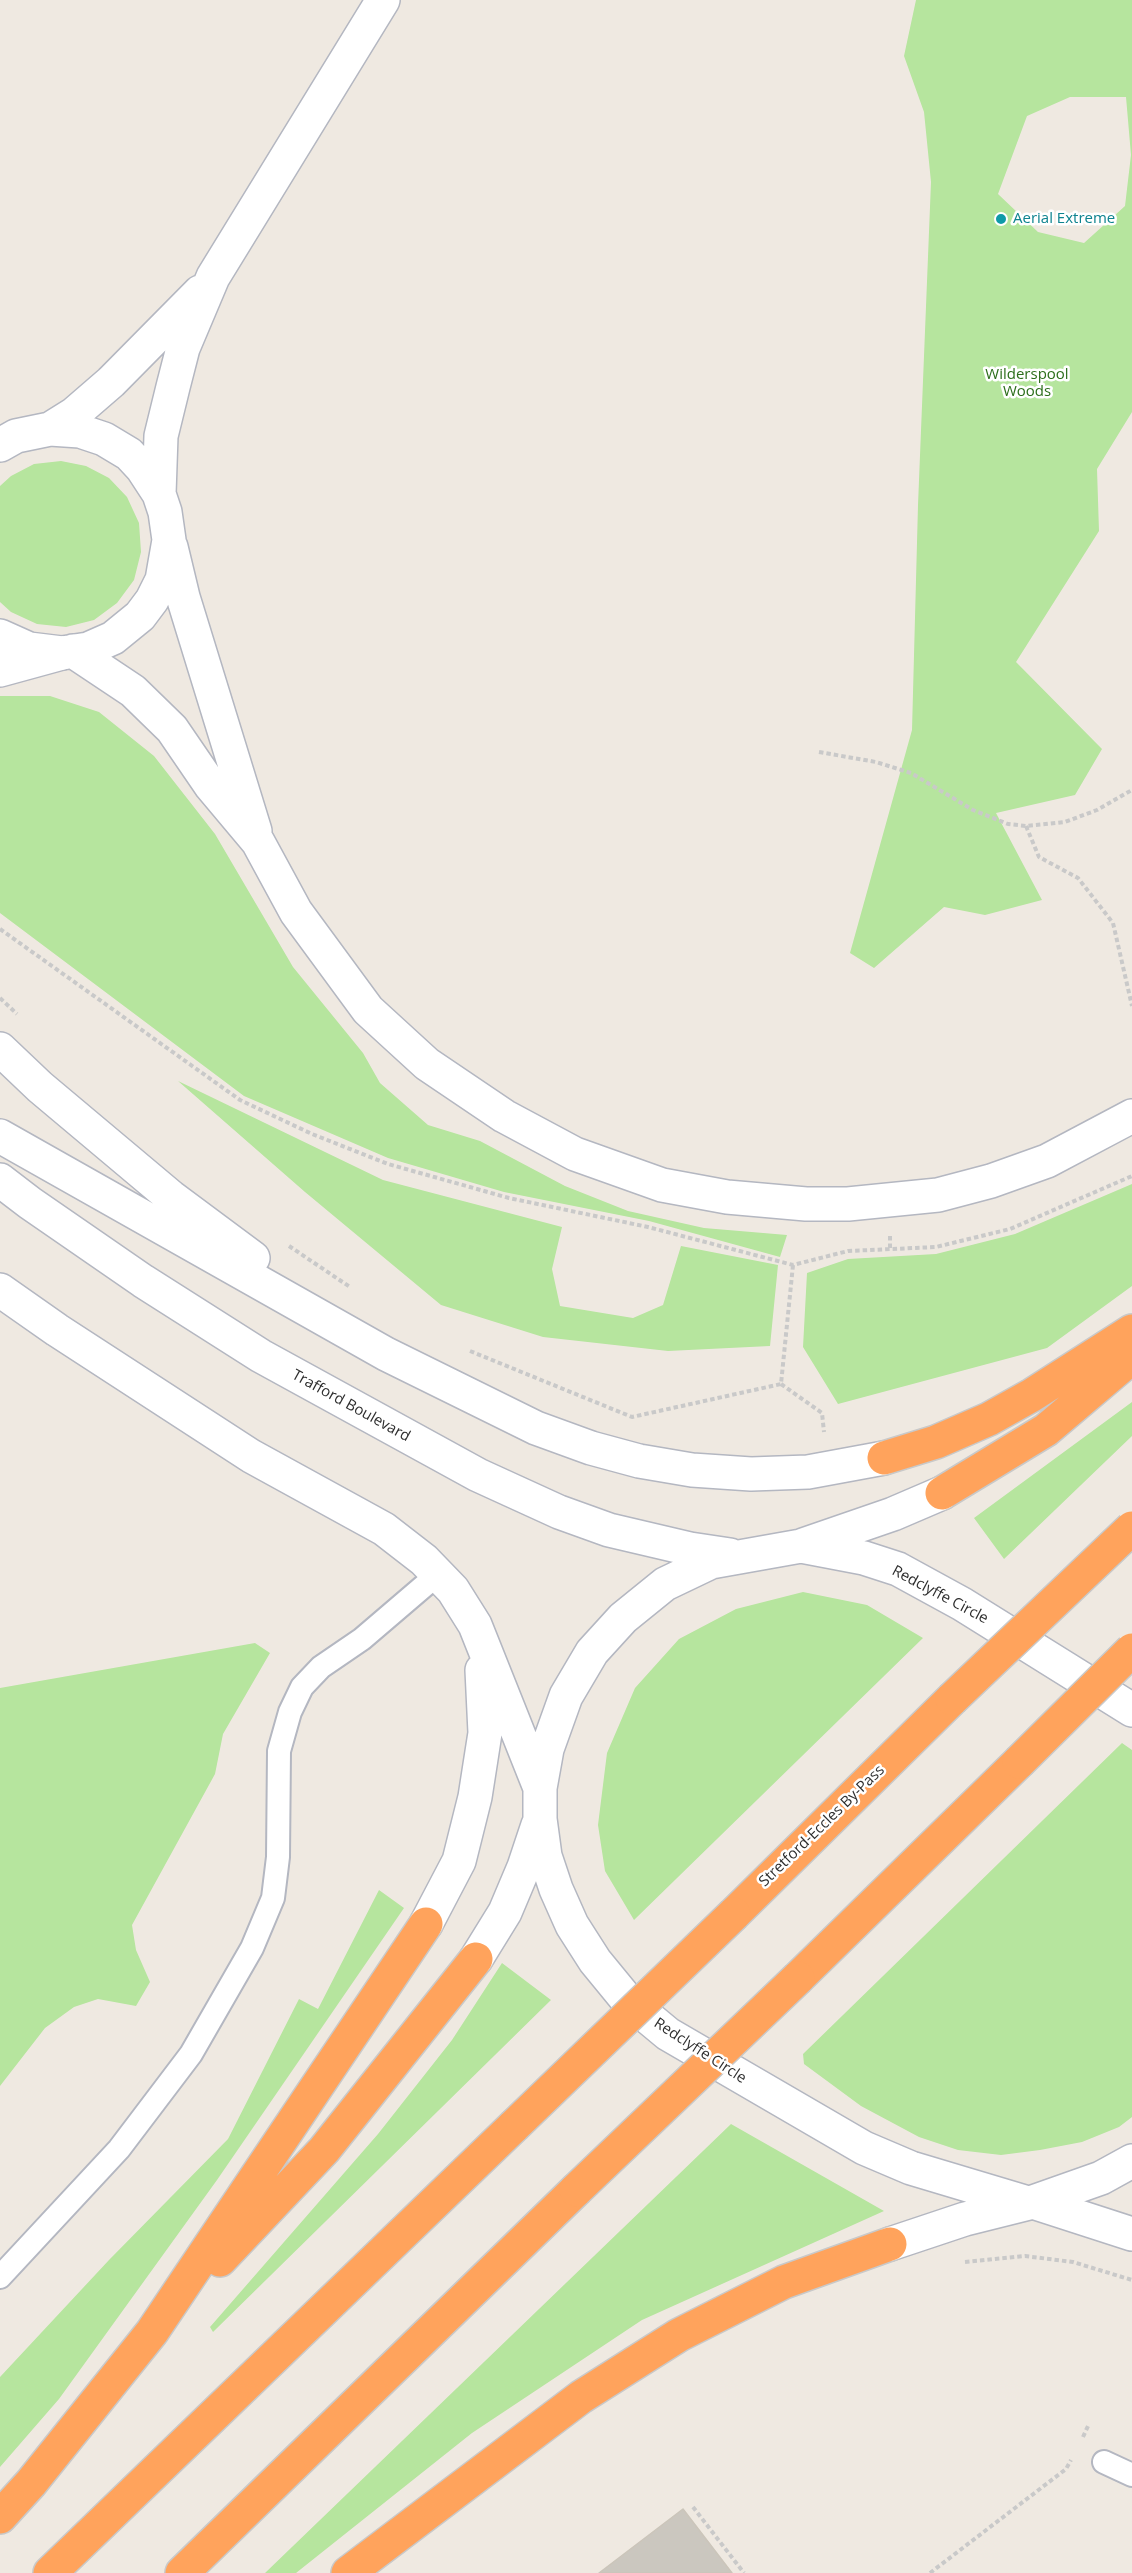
<!DOCTYPE html>
<html>
<head>
<meta charset="utf-8">
<style>
  body { margin:0 }
  canvas { display:block; background:#efe9e1 }
</style>
</head>
<body>
<canvas width="1132" height="2573"></canvas>
<script>
const g = document.querySelector('canvas').getContext('2d');
g.lineJoin = 'round';
function fillPath(path, color) {
  g.fillStyle = color;
  g.fill(path, 'evenodd');
}
function toPath(rows) {
  const path = new Path2D();
  for (const r of rows) {
    path.moveTo(r[0], r[1]);
    for (let i = 2; i < r.length; i += 2) path.lineTo(r[i], r[i + 1]);
  }
  return path;
}
function strokePath(path, color, width, dash) {
  g.strokeStyle = color;
  g.lineWidth = width;
  g.lineCap = dash ? 'butt' : 'round';
  g.setLineDash(dash || []);
  g.stroke(path);
}
function label(font, color, halo, rows, align = 'center') {
  g.font = font + ' "Open Sans",sans-serif';
  g.lineWidth = 5;
  g.setLineDash([]);
  g.textBaseline = 'middle';
  g.strokeStyle = halo;
  g.fillStyle = color;
  for (const [text, x, y, turn = 0] of rows) {
    g.save();
    g.translate(x, y);
    g.rotate((+turn || 0) * Math.PI / 180);
    g.textAlign = isNaN(turn) ? turn : align;
    if (halo) g.strokeText(text, 0, 0);
    g.fillText(text, 0, 0);
    g.restore();
  }
}
fillPath(toPath([
  [916,0,1132,0,1132,412,1097,469,1099,531,1016,662,1102,749,1075,795,996,813,1042,900,985,915,944,907,874,968,850,953,912,730,918,505,931,182,924,112,904,56],
  [1070,97,1126,97,1131,155,1125,206,1084,243,1038,232,998,194,1027,116],
  [61,461,86,466,109,478,127,497,139,523,141,552,134,580,117,603,94,620,66,627,37,624,11,612,0,602,0,486,11,476,34,464],
  [0,696,50,696,99,712,154,756,215,834,293,967,363,1053,380,1083,428,1125,480,1141,565,1186,628,1211,704,1228,787,1235,780,1257,649,1221,504,1192,388,1158,244,1096,0,913],
  [178,1081,383,1180,562,1227,552,1269,560,1306,633,1318,663,1305,681,1246,778,1265,770,1346,668,1351,543,1337,441,1305,305,1192],
  [1132,1184,1132,1286,1047,1348,838,1404,803,1347,807,1273,848,1259,936,1254,1015,1234],
  [1132,1402,1132,1436,1004,1559,974,1518],
  [803,1592,867,1605,923,1638,634,1920,605,1871,598,1825,607,1753,635,1688,679,1639,736,1609],
  [255,1643,270,1653,223,1734,215,1774,132,1925,136,1950,150,1982,136,2006,98,1999,74,2007,45,2028,0,2086,0,1688],
  [1122,1743,1132,1750,1132,2117,1119,2127,1082,2142,1040,2150,1001,2155,958,2150,919,2137,861,2106,804,2064,803,2054],
  [379,1890,404,1908,217,2180,59,2399,0,2467,0,2377,109,2260,228,2139,299,1999,318,2009],
  [502,1963,551,2000,213,2332,210,2327,378,2134,452,2040],
  [731,2124,884,2211,642,2320,472,2433,296,2573,265,2573]
]), '#b6e59e');
const building = toPath([
  [683,2509,732,2573,599,2573,683,2509]
]);
fillPath(building, '#cbc7bf');
strokePath(building, '#cbc5ba', 1.5);
const lane = toPath([
  [0,2277,119,2149,191,2054,252,1948,273,1898,278,1857,279,1751,290,1712,302,1687,321,1667,362,1639,438,1574],
  [1104,2462,1132,2475]
]);
const street = toPath([
  [50,429,74,414,111,382,200,292],
  [0,445,16,436,50,429,80,431,104,439,129,454,142,468,159,494,165,512,169,540,162,580,152,600,140,616,113,638,88,649,62,653,29,649,0,636],
  [159,494,161,436,173,387,183,348,213,277,383,0],
  [171,547,183,597,255,831],
  [73,651,133,691,172,729,211,786,258,842,296,912,368,1010,427,1064,504,1116,575,1154,662,1185,727,1197,806,1204,848,1204,938,1195,991,1181,1047,1161,1132,1116]
]);
const secondary = toPath([
  [0,670,62,653],
  [0,1049,40,1087,171,1197,253,1258],
  [0,1136,386,1354,536,1428,591,1448,639,1461,692,1470,751,1474,808,1472,884,1458],
  [0,1180,30,1203,143,1281,261,1356,478,1475,559,1512,609,1530,690,1549,730,1555],
  [0,1290,57,1330,251,1456,384,1529,424,1560,453,1590,475,1625,540,1788],
  [803,1545,893,1514,942,1493],
  [426,1924,459,1861,475,1797,485,1733,482,1670],
  [476,1959,505,1912,524,1867,538,1825],
  [1033,2202,1132,2234],
  [1028,2203,911,2168,864,2148,668,2034,627,2000,595,1961,572,1925,556,1889,545,1856,540,1819,540,1788,547,1749,566,1696,592,1652,623,1618,665,1584,711,1562,801,1546,864,1558,898,1569,962,1604,1132,1710],
  [890,2244,965,2219,1033,2202,1101,2178,1132,2161]
]);
const highway = toPath([
  [884,1458,936,1442,989,1419,1032,1395,1132,1331],
  [942,1493,1046,1430,1132,1357],
  [734,1914,952,1699],
  [798,1978,1019,1762],
  [220,2260,324,2150,476,1959],
  [0,2517,31,2483,152,2332,426,1924],
  [50,2573,514,2126],
  [182,2573,576,2190],
  [348,2573,581,2397,679,2335,784,2282,890,2244]
]);
strokePath(lane, '#b4b7c1', 26);
strokePath(street, '#b4b7c1', 36);
strokePath(secondary, '#b4b7c1', 36);
strokePath(highway, '#c9c9c9', 36);
strokePath(toPath([
  [819,752,876,762,911,773,973,810,1008,824,1026,826,1065,822,1097,810,1132,790],
  [1026,826,1039,857,1078,878,1113,923,1132,1006],
  [0,929,240,1100,312,1134,388,1164,509,1198,648,1227,793,1265,848,1251,936,1247,1010,1229,1132,1176],
  [0,998,17,1014],
  [890,1236,890,1250],
  [289,1246,350,1287],
  [470,1351,632,1417,781,1384,793,1265],
  [781,1384,822,1413,824,1432],
  [965,2262,1025,2256,1073,2262,1132,2280],
  [1083,2437,1088,2426],
  [693,2507,744,2573],
  [930,2573,1066,2469,1071,2460]
]), '#c9c9c9', 4, [4.5, 3]);
strokePath(lane, '#fff', 22);
strokePath(street, '#fff', 33);
strokePath(secondary, '#fff', 33);
strokePath(highway, '#ffa35c', 33);
const highwayBridge = toPath([
  [952,1699,1132,1528],
  [1019,1762,1132,1650],
  [514,2126,734,1914],
  [576,2190,798,1978]
]);
strokePath(highwayBridge, '#c9c9c9', 36, []);
strokePath(highwayBridge, '#ffa35c', 33);
for (const [x, y, r, color] of [
  [1001,219,6,"#0f9aa8"]
]) {
  const dot = new Path2D();
  dot.arc(x, y, r, 0, 2 * Math.PI);
  g.fillStyle = color;
  g.fill(dot);
  strokePath(dot, '#fff', 2);
}
label('15px', '#0d838f', '#fff', [
  ["Aerial Extreme",1013,219]
], 'left');
label('15px', '#2c6e1b', '#fff', [
  ["Wilderspool",1027,375],
  ["Woods",1027,392]
]);
label('15px', '#2e2e2e', '#fff', [
  ["Trafford Boulevard",351,1406,29],
  ["Redclyffe Circle",940,1595,28],
  ["Stretford-Eccles By-Pass",822,1826,-44],
  ["Redclyffe Circle",700,2051,33]
]);
</script>
</body>
</html>
